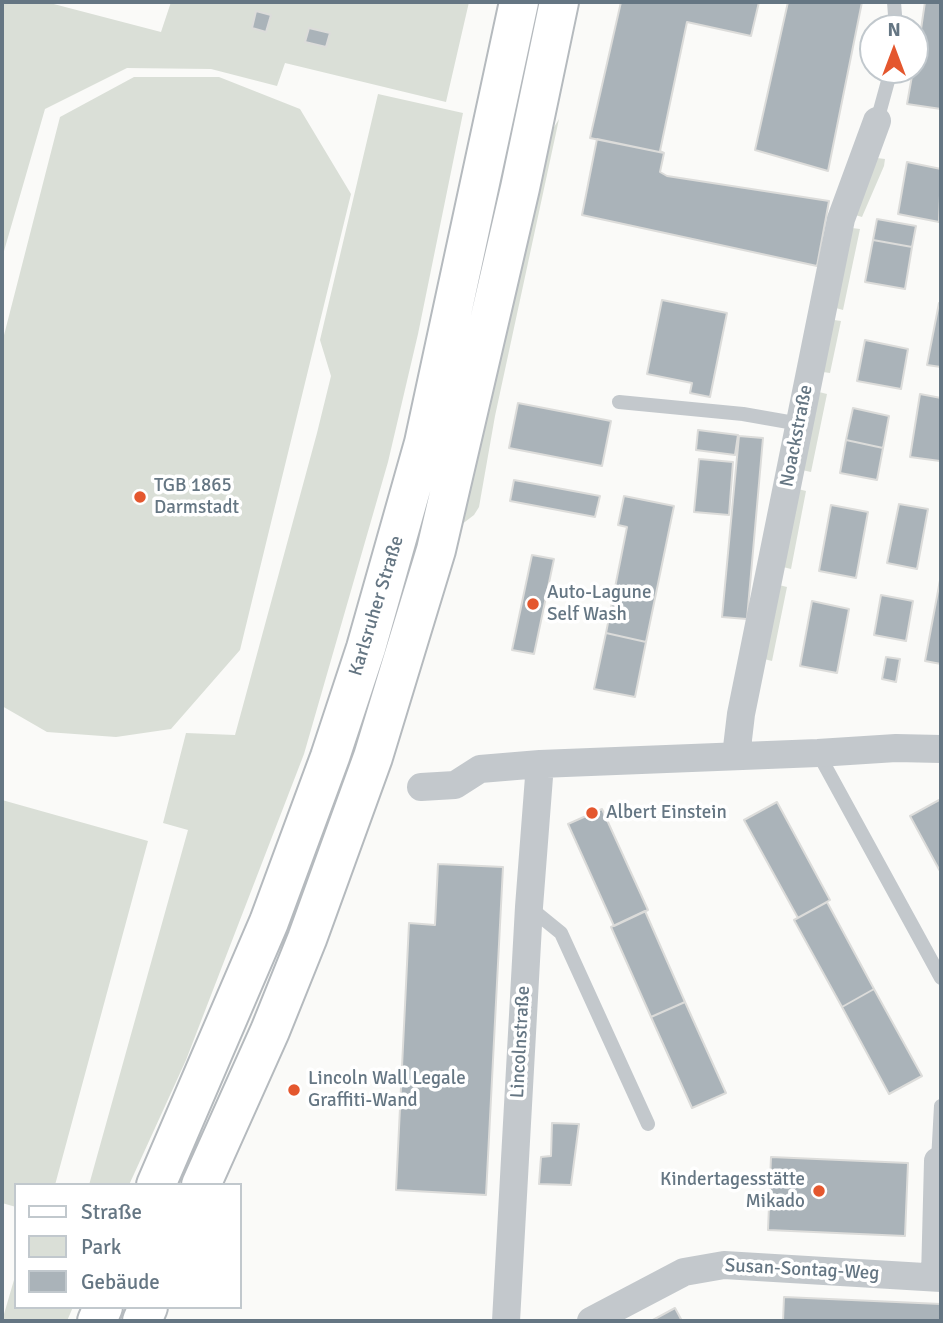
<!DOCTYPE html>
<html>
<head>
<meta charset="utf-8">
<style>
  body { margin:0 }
  #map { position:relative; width:943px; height:1323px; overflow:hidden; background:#fafaf8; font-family:Signika,sans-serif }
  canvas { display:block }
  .frame { position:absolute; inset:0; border:4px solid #657683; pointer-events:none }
  .legend { position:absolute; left:14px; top:1183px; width:228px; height:126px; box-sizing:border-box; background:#fff; border:2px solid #c1c8cd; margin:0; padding:9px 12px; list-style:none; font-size:21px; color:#657683 }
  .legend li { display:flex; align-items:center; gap:14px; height:35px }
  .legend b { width:35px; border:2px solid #c1c8cd }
  .north { position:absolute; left:859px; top:14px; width:70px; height:70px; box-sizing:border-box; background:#fff; border:2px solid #c1c8cd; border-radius:50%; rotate:0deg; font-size:19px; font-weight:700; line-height:28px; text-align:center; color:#657683 }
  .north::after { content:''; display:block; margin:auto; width:24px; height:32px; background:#e4572e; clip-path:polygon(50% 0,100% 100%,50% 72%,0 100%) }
</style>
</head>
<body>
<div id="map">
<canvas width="943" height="1323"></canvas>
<div class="frame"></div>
<ul class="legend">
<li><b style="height:9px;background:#fff"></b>Straße</li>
<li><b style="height:19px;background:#dadfd7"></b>Park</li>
<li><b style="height:19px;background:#aab3b9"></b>Gebäude</li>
</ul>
<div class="north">N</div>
</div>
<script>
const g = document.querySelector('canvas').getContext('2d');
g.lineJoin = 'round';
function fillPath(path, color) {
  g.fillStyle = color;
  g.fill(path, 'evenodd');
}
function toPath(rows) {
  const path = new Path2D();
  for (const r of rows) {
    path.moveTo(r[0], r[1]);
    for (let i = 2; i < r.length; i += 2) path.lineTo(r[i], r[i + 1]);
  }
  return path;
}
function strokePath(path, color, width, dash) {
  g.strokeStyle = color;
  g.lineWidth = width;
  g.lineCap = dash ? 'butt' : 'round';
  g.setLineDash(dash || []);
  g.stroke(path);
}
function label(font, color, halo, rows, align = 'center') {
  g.font = font + ' Signika,sans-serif';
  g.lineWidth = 7;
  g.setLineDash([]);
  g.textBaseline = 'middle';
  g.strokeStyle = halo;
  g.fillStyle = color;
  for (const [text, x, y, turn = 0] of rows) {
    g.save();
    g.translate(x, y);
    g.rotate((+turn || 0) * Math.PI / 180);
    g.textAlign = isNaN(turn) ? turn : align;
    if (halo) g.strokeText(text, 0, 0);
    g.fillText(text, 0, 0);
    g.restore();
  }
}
fillPath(toPath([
  [2,2,46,2,161,32,171,2,469,2,446,102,285,63,277,86,211,69,127,68,45,109,2,258],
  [134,77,219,77,300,109,351,194,240,650,171,729,116,737,47,732,2,706,2,343,60,117],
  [378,94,463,113,418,334,388,462,304,754,186,1060,129,1185,89,1185,188,830,163,823,186,733,235,735,317,433,331,376,320,340],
  [559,119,495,416,479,507,474,515,457,528,545,142],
  [877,158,885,159,884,166,862,217,855,215],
  [852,228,860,229,843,310,836,308],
  [834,320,841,321,830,373,823,372],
  [819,392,827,394,811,472,802,470],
  [798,489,806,491,791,569,783,567],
  [779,585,787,587,772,661,764,659],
  [2,800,148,841,55,1185,16,1185,16,1207,2,1203],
  [16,1273,16,1307,73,1307,67,1321,2,1321]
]), '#dadfd7');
const building = toPath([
  [621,2,759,2,751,36,687,22,660,151,664,153,590,138,621,2],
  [788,2,862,2,828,171,755,150,788,2],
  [925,2,941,2,941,109,907,104,913,70,915,70,925,2],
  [256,11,271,15,266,32,252,28,256,11],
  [309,28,330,33,326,47,305,42,309,28],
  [597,139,664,153,660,172,667,176,829,201,817,266,582,215,597,139],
  [907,162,941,169,939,222,898,214,907,162],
  [877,219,916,226,912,247,873,240,877,219],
  [873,240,912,247,905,289,865,282,873,240],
  [662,300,727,313,710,397,690,393,692,383,647,374,662,300],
  [939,303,941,304,941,367,927,365,939,303],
  [865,340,908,349,901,389,857,381,865,340],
  [920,394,941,398,940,461,910,457,920,394],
  [518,403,611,421,602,466,509,448,518,403],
  [853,408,889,416,883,448,846,440,853,408],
  [698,430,738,435,735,455,696,450,698,430],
  [739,436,763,438,747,619,722,617,739,436],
  [846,440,883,448,877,480,840,473,846,440],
  [699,459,733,462,729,515,694,512,699,459],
  [514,480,600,496,595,517,510,501,514,480],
  [624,496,674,506,646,642,606,633,627,527,618,525,624,496],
  [899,504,928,509,917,569,887,563,899,504],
  [831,505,868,512,856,578,819,571,831,505],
  [532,555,554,559,534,654,512,650,532,555],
  [941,575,941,664,925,661,941,575],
  [881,595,913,601,906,641,874,635,881,595],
  [812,601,849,609,837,673,800,666,812,601],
  [606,633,646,642,635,697,594,689,606,633],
  [886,657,900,659,896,682,882,679,886,657],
  [941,799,941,873,910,816,941,799],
  [777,802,830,900,798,918,744,820,777,802],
  [602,809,648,910,614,926,568,824,602,809],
  [438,864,503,867,486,1195,396,1190,409,923,435,925,438,864],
  [827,902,874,989,842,1007,794,920,827,902],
  [645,911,685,1002,651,1017,611,927,645,911],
  [874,989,922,1076,889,1094,842,1007,874,989],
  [685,1002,726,1093,692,1108,651,1017,685,1002],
  [552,1123,579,1124,571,1185,539,1184,541,1157,551,1156,552,1123],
  [771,1157,908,1163,905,1236,768,1230,771,1157],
  [784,1297,941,1304,941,1321,783,1321,784,1297],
  [675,1308,682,1321,651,1321,675,1308]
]);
fillPath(building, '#aab3b9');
strokePath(building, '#dcdcda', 2);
const primary = toPath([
  [156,1185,269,922,330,757,366,648,424,443,519,2],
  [201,1185,270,1031,307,939,373,757,436,550,520,188,559,2],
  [97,1321,103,1307],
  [142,1321,148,1307]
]);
strokePath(primary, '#b5babe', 42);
strokePath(toPath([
  [894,2,896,28],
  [877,121,891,70],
  [619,402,743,414,800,424],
  [818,753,941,978],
  [529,907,561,933,648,1124],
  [938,1161,941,1106]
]), '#c3c8cc', 14);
strokePath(toPath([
  [736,756,741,714,841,219,877,121],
  [421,787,455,785,480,769,540,764,818,753,896,748,941,749],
  [935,1277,938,1161],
  [506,1321,529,907,540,764],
  [591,1321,684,1272,724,1265,941,1278]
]), '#c3c8cc', 28);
strokePath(primary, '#fff', 38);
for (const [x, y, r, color] of [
  [140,497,7,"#e4572e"],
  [533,604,7,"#e4572e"],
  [592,813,7,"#e4572e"],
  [294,1090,7,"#e4572e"],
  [819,1191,7,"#e4572e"]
]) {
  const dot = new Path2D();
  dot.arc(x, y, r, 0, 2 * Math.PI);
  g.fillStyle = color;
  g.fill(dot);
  strokePath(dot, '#fff', 2.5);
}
label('19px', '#657683', '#fff', [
  ["Noackstraße",797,436,-79],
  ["Karlsruher Straße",377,606,-73],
  ["Lincolnstraße",521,1042,-87],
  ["Susan-Sontag-Weg",802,1270,3]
]);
label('19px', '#657683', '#fff', [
  ["TGB 1865",154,486],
  ["Darmstadt",154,508],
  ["Auto-Lagune",547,593],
  ["Self Wash",547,615],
  ["Albert Einstein",606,813],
  ["Lincoln Wall Legale",308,1079],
  ["Graffiti-Wand",308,1101],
  ["Kindertagesstätte",805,1180,"right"],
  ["Mikado",805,1202,"right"]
], 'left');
</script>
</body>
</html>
